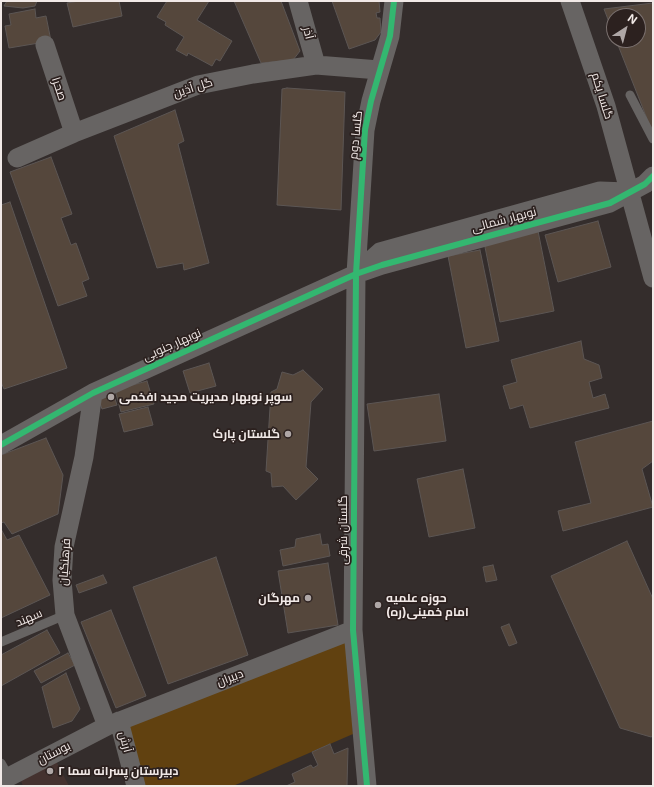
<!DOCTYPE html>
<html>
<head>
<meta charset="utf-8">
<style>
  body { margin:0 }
  #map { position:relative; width:654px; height:787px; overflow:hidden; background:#342d2c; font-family:Inter,sans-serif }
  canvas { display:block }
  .frame { position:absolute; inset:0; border:2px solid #f1e9e7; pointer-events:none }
  .north { position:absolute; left:606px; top:8px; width:40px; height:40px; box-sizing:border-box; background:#2c211f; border:1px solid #7b716f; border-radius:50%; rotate:36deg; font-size:11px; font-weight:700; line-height:16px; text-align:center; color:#f1e9e7 }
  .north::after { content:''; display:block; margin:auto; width:14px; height:18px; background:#afa7a6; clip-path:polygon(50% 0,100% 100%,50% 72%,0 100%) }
</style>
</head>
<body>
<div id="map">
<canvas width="654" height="787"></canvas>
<div class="frame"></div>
<div class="north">N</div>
</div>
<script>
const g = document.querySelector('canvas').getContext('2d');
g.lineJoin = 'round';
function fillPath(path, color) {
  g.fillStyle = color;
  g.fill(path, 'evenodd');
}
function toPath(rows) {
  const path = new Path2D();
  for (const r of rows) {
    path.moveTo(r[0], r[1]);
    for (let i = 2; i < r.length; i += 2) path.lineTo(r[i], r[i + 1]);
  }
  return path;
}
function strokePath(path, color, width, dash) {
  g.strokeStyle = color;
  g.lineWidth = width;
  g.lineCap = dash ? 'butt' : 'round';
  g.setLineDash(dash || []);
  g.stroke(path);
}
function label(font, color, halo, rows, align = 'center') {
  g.font = font + ' Inter,Cairo,sans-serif';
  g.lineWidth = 3.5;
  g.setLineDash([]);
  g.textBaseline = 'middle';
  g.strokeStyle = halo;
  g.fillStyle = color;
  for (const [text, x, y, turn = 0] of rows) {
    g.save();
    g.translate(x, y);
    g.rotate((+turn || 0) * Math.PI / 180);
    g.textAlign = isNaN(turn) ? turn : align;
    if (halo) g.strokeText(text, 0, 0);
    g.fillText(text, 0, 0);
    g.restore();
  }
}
fillPath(toPath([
  [56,761,69,786,23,786,21,781]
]), '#44322f');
fillPath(toPath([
  [346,641,353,734,233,786,145,786,129,725]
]), '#614110');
const building = toPath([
  [7,1,37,1,35,6,23,8,4,6,7,1],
  [79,1,119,1,122,16,73,27,67,3,79,1],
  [167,1,209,1,197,20,232,41,220,61,216,59,212,66,188,53,187,56,176,50,184,37,165,25,166,22,157,17,167,1],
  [234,1,281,1,300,51,293,60,261,63,234,1],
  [332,1,379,1,380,12,376,13,377,18,380,18,381,32,375,40,349,49,332,1],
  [653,3,653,134,616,40,638,40,638,16,614,16,614,35,604,9,653,3],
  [35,9,36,18,46,16,51,41,9,48,5,26,11,25,9,14,35,9],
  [287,88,345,92,341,210,277,205,282,89,287,88],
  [175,110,184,141,178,144,209,263,184,270,183,263,157,268,114,136,175,110],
  [51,157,72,214,61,218,71,245,76,243,89,279,82,282,87,296,58,306,10,172,51,157],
  [10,202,67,368,4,389,1,382,1,205,10,202],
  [598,221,611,267,558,282,545,235,598,221],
  [538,231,554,311,500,322,484,242,538,231],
  [480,250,499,341,466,348,448,256,480,250],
  [581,341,584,359,599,365,602,378,589,382,593,398,605,394,609,408,530,428,523,405,510,409,503,386,517,382,511,360,581,341],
  [209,363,216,386,190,393,183,371,209,363],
  [303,370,323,389,311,402,306,467,318,479,296,500,283,486,272,487,271,473,266,471,271,392,277,389,282,372,293,375,303,370],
  [147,381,154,404,121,412,115,390,147,381],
  [113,393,117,405,102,409,98,397,113,393],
  [439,394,446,441,374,451,367,404,439,394],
  [148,407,153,425,124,432,119,414,148,407],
  [653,421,653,461,642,469,653,507,563,531,558,511,591,503,575,442,653,421],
  [46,438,63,475,58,514,12,534,4,522,1,523,1,455,46,438],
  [463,469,475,528,429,537,417,479,463,469],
  [1,529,7,540,19,535,50,595,1,618,1,529],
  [320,534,322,545,328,544,330,556,283,566,280,550,295,547,296,539,320,534],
  [627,541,653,599,653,736,651,737,620,728,551,576,627,541],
  [216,557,248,655,168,684,133,587,216,557],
  [328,563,338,625,288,633,278,571,328,563],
  [493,565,497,580,486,582,483,567,493,565],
  [103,575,107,583,79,593,76,585,103,575],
  [111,610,146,696,116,708,81,622,111,610],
  [509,624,517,643,509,646,501,627,509,624],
  [47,630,60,653,1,686,1,655,47,630],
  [68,653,75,665,41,683,34,671,68,653],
  [66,673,80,709,72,721,53,728,42,687,66,673],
  [330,744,334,754,348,748,347,786,286,786,295,782,292,774,311,765,313,768,318,765,312,752,330,744]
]);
fillPath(building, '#55473c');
strokePath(building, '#5c5654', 1);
strokePath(toPath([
  [630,95,653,139],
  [1,642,65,615],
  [1,763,9,777]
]), '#676463', 9);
strokePath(toPath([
  [298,1,316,65],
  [570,1,606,106,653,278],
  [45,45,74,133],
  [17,158,74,133,198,85,253,74,316,65,379,70],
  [361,269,380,252,600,191,627,192],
  [93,393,84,457,64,547,62,580,65,615,107,726],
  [1,445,93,393,356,274,382,265,610,203,645,184,653,176],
  [119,721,136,786],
  [1,781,107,726,353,630],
  [367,786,353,630,356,274,365,130,371,101,390,36,394,1]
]), '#676463', 19);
strokePath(toPath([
  [1,445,93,393,356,274,382,265,610,203,645,184,653,176],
  [367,786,353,630,356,274,365,130,371,101,390,36,394,1]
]), '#33b770', 6);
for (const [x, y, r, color] of [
  [111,397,4,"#afa7a6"],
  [288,434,4,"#afa7a6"],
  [308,598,4,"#afa7a6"],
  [378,605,4,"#afa7a6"],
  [50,771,4,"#afa7a6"]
]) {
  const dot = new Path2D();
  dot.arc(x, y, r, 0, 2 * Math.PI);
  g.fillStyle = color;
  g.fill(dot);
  strokePath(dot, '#2c211f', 1.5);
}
label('12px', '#f1e9e7', '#2c211f', [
  ["آذر",308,33,76],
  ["گل آذین",193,88,-18],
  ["صحرا",59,89,72],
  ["گلسا يكم",602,96,73],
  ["گلسا دوم",356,135,-84],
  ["نوبهار شمالی",504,220,-15],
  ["نوبهار جنوبی",172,345,-24],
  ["گلستان شرقی",343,530,-90],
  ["فرهنگیان",65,562,-86],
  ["سهند",29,618,-23],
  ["دبیران",230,678,-21],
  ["آرش",125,742,75],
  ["بوستان",54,753,-27]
]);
label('bold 12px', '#f1e9e7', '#2c211f', [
  ["سوپر نوبهار مدیریت مجید افخمی",119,397],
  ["گلستان پارک",280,434,"right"],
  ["مهرگان",300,598,"right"],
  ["حوزه علمیه",386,598],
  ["امام خمینی(ره)",386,612],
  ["دبیرستان پسرانه سما ۲",58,771]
], 'left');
</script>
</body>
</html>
